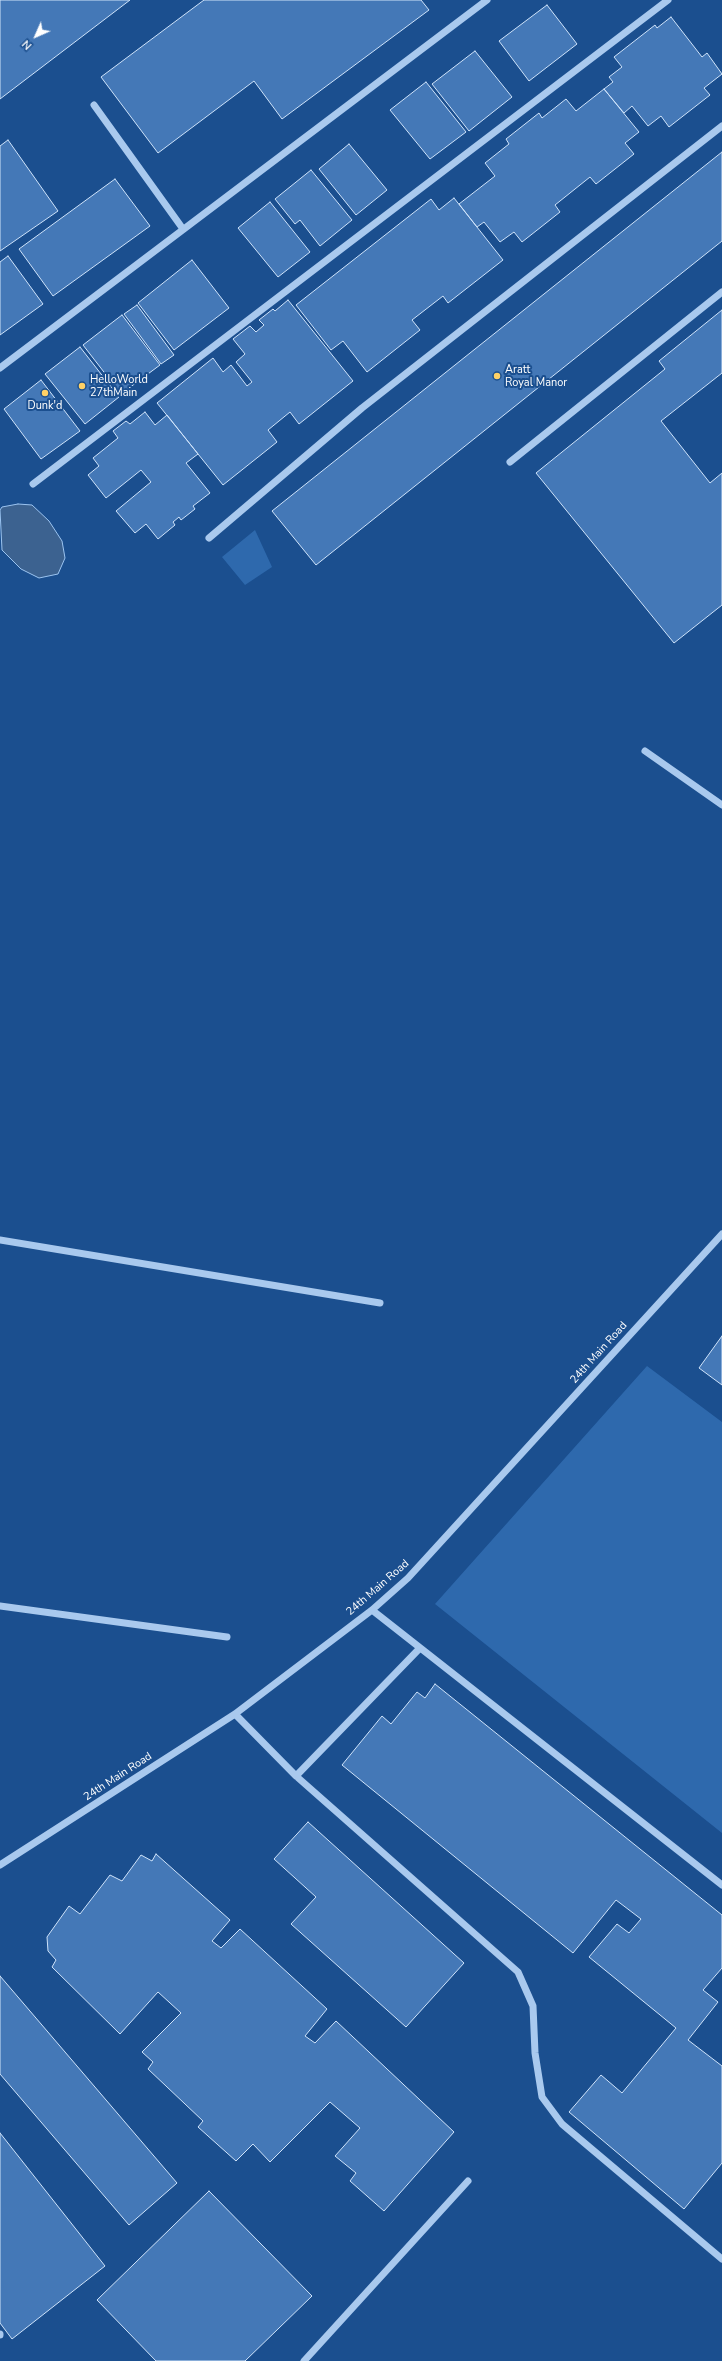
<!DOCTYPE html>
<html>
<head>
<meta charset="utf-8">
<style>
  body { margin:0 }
  #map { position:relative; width:722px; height:2361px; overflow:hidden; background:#1b4f8f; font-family:"Nunito Sans",sans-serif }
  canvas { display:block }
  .north { position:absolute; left:16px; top:16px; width:40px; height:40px; -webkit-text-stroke:3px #1b4f8f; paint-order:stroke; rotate:225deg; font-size:11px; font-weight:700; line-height:16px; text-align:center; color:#fff }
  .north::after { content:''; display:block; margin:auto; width:14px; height:18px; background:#fff; clip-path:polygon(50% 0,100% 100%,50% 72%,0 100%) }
</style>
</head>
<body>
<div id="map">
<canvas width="722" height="2361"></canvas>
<div class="north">N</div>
</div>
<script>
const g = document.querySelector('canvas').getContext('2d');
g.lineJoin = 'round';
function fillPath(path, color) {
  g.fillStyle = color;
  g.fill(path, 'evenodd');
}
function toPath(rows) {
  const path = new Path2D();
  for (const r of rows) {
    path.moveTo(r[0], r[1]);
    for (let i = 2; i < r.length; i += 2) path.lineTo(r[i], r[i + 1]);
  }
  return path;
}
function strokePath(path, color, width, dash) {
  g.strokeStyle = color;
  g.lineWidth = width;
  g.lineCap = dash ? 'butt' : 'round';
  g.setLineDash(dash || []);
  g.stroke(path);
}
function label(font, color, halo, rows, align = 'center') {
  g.font = font + ' "Nunito Sans",sans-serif';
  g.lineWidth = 4;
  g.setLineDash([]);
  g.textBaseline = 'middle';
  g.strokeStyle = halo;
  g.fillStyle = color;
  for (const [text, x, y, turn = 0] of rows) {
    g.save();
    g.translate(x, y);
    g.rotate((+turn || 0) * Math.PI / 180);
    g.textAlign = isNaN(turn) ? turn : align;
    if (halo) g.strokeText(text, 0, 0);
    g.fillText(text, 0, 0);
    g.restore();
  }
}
fillPath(toPath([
  [255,530,272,567,245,585,222,557],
  [647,1366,722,1422,722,1833,435,1604]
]), '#2e69ad');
const water = toPath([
  [18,504,32,505,49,521,62,541,65,558,58,574,39,578,21,569,2,550,0,510,2,507,18,504]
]);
fillPath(water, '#3c6290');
strokePath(water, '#9cc4f0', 1);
const building = toPath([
  [0,0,130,0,0,99,0,0],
  [204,0,421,0,429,10,282,119,254,81,158,153,101,77,204,0],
  [547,5,577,44,529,81,499,41,547,5],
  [671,17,702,57,707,53,722,74,704,88,710,95,669,127,661,116,648,126,632,106,624,113,604,89,613,82,609,77,622,67,614,57,655,25,657,28,671,17],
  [475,51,512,97,469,131,432,84,475,51],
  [426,82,466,132,430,159,390,110,426,82],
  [604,89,639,132,625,143,634,154,596,184,590,177,555,205,560,212,522,242,514,232,500,242,484,222,477,227,459,204,495,176,485,163,509,144,506,139,539,113,542,118,566,99,576,111,604,89],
  [8,140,58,211,0,251,0,146,8,140],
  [349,144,387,190,356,215,319,169,349,144],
  [722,152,722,241,316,565,272,511,722,152],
  [311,170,352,220,320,246,300,220,295,224,275,199,311,170],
  [115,179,150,226,53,296,19,249,115,179],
  [454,198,503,260,448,303,443,296,412,320,420,330,367,372,343,341,331,350,296,305,431,199,439,210,454,198],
  [270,202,310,252,278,277,238,228,270,202],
  [8,256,43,304,0,335,0,262,8,256],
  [192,260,229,308,174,350,138,303,192,260],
  [288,300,353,381,299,424,290,412,268,430,277,442,223,485,157,403,213,358,223,372,231,365,247,386,252,382,236,362,245,354,233,339,250,326,256,332,264,325,259,320,273,309,275,311,288,300],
  [137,305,174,355,161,364,124,314,137,305],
  [722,310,722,373,661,421,710,483,722,473,722,605,674,643,536,473,665,369,659,361,722,310],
  [122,315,160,365,121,394,83,345,122,315],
  [80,347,119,397,85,424,45,374,80,347],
  [41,380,80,431,41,459,4,409,41,380],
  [145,412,155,425,167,415,198,454,186,463,210,493,193,506,195,509,181,520,179,517,173,522,175,525,158,539,146,524,135,533,116,511,151,482,141,470,106,498,88,475,99,466,93,458,118,438,113,431,126,421,130,424,145,412],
  [722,1336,722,1385,699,1368,722,1336],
  [435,1684,722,1915,722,1968,703,1990,718,2002,688,2040,722,2066,722,2163,684,2209,569,2112,601,2075,622,2093,676,2028,589,1957,617,1924,629,1933,641,1919,616,1900,573,1953,342,1765,382,1716,391,1724,417,1692,425,1698,435,1684],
  [308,1822,464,1963,406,2027,291,1924,316,1897,274,1859,308,1822],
  [156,1854,230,1920,212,1941,221,1948,240,1929,327,2009,305,2036,315,2043,336,2021,454,2132,384,2211,350,2181,356,2173,335,2156,360,2128,330,2102,270,2162,253,2144,236,2161,198,2127,203,2121,148,2069,153,2062,142,2052,181,2013,158,1992,120,2034,52,1967,56,1960,48,1951,47,1937,69,1906,80,1914,110,1875,122,1881,141,1855,152,1861,156,1854],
  [0,1976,177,2183,129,2225,0,2074,0,1976],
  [0,2133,105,2266,12,2339,0,2323,0,2133],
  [209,2191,312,2296,245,2361,156,2361,97,2300,209,2191]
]);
fillPath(building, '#4478b7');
strokePath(building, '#cfe3fa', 1);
strokePath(toPath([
  [94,105,183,229],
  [0,368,487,0],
  [510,462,722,292],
  [33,484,668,0],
  [209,538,362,408,722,126],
  [645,751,722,805],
  [0,1240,380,1303],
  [0,1606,227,1637],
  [372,1610,722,1885],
  [235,1714,296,1776,518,1972,533,2006,535,2053,542,2097,562,2124,722,2259],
  [296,1776,420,1648],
  [0,1865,235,1714,372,1610,408,1578,722,1234],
  [0,2334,0,2335],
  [304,2361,468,2181]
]), '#a9c9ee', 7);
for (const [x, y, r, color] of [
  [497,376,4,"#ffd166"],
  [82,386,4,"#ffd166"],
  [45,393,4,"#ffd166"]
]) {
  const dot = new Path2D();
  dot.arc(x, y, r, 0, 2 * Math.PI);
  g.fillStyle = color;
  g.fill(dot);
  strokePath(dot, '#1b4f8f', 1.5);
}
label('11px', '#fff', '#1b4f8f', [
  ["Aratt",505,370],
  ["Royal Manor",505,383],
  ["HelloWorld",90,380],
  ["27thMain",90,393],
  ["Dunk'd",45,406,"center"]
], 'left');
label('11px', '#fff', '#1b4f8f', [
  ["24th Main Road",599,1353,-48],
  ["24th Main Road",378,1588,-41],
  ["24th Main Road",118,1777,-33]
]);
</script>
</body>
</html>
